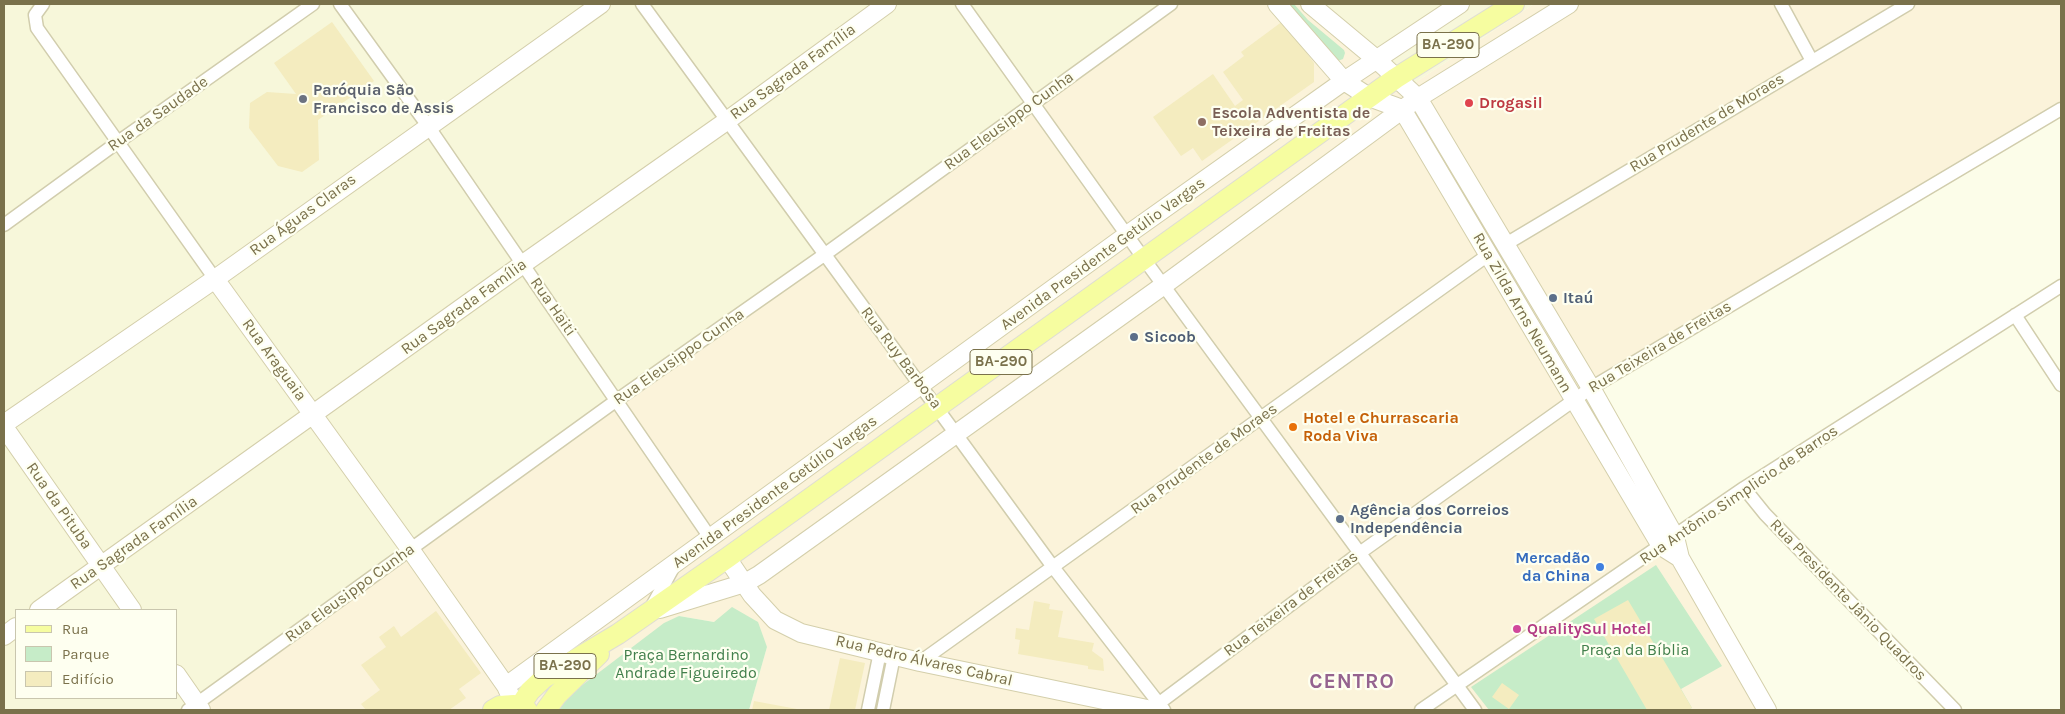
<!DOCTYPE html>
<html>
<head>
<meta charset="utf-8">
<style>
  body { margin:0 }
  #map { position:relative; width:2065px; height:714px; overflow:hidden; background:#fcfde9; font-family:Karla,sans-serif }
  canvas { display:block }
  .frame { position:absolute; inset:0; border:5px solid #7a714b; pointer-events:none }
  .legend { position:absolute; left:15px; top:609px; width:162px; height:90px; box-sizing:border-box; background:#fefff0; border:1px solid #c9c6ae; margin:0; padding:6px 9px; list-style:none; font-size:15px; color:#7a714b }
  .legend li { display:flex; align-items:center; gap:10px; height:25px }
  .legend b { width:25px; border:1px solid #c9c6ae }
</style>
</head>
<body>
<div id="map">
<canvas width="2065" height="714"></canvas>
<div class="frame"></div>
<ul class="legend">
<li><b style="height:6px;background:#f6fda0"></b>Rua</li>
<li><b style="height:14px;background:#c6ecc8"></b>Parque</li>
<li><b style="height:14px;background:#f4ecbf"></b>Edifício</li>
</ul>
</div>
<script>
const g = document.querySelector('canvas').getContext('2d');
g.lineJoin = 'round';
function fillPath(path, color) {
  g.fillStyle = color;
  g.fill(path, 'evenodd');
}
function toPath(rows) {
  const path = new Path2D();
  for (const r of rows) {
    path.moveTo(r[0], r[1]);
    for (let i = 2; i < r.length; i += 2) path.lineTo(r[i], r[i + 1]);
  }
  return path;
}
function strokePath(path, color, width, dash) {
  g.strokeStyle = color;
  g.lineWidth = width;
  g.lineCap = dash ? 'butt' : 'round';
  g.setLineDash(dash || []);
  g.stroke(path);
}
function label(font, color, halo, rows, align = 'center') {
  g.font = font + ' Karla,sans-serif';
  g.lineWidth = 4.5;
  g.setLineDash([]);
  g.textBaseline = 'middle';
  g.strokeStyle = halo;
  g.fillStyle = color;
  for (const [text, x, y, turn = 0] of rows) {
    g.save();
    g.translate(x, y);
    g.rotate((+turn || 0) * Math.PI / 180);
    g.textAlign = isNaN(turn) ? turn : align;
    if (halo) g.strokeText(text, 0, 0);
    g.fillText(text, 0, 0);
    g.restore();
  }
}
fillPath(toPath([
  [4,4,1167,4,198,710,4,710],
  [16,610,176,610,176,698,16,698],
  [1320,4,1534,4,1413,84]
]), '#f7f7da');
fillPath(toPath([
  [1167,4,1320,4,1413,84,1534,4,2061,4,2061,104,1583,400,1775,710,749,710,767,647,714,622,679,616,558,710,198,710]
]), '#fbf3da');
fillPath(toPath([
  [1286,4,1294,4,1308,20,1344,50,1345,53,1343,59,1335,62],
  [1656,565,1722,666,1681,689,1692,708,1687,710,1489,710,1471,687],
  [732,607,758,622,767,647,749,710,558,710,564,699,664,623,679,616,714,622]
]), '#c6ecc8');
fillPath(toPath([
  [1283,21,1314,63,1314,82,1202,161,1193,148,1181,156,1153,117,1213,74,1235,106,1243,100,1223,72,1244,56,1241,52],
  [332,22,374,81,318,120,319,160,302,172,278,166,249,128,250,103,267,92,296,94,274,63],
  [1628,600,1692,708,1687,710,1647,710,1594,619],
  [1034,601,1050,604,1049,609,1063,611,1058,637,1094,643,1092,651,1103,659,1104,671,1088,669,1088,666,1018,654,1020,640,1015,639,1016,628,1029,630],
  [436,611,481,673,459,689,466,698,449,710,366,710,361,704,380,690,361,665,386,647,379,637,394,626,401,637],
  [840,658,865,663,855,710,829,710],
  [1502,683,1519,695,1509,709,1492,697],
  [754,701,797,709,797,710,752,710]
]), '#f4ecbf');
const street = toPath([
  [43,4,35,15,37,28,215,279],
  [340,4,428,126,711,539],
  [642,4,1053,567,1164,710],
  [962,4,1144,259,1475,710],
  [1781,4,1812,61],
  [4,225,118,142,313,4],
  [1506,244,1908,4],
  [2015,315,2061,385],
  [1744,488,1765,514,1955,710],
  [651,608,674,566],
  [920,662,1488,255],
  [1158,704,1361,552,1591,388,2061,109],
  [188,710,617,400,824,255,1171,4],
  [868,710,880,652],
  [883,710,894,656],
  [1421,710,1744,488,2061,286]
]);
const secondary = toPath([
  [1277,4,1344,81,1369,97,1402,109,1661,546,1680,558],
  [1310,4,1376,59,1418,98,1591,388,1675,537,1680,558,1767,710],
  [215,279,410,549,506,686,510,695],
  [4,424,215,279,601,4],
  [4,427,132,610],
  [727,558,752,595,775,620,801,633,920,662,1152,710],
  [660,609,745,583,759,575,1164,285,1418,98,1569,4],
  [39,610,523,264,728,120,887,4],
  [4,636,16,627],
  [176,674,201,710],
  [506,686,1127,235,1344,81,1460,4]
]);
const primary = toPath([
  [520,706,530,691,544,678,618,634,727,558,1396,78,1514,4],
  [493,710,500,706,514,705,527,710],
  [546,710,557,695,599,654]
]);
strokePath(street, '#d1cdad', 15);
strokePath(secondary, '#d4cfab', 20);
strokePath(primary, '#dfddd4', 22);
strokePath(street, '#fff', 12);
strokePath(secondary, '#fff', 18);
strokePath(primary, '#f6fda0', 20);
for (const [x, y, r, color] of [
  [303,99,5,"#6b7280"],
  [1469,103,5,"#e0444e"],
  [1202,122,5,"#8d6e63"],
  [1553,298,5,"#5c6f8a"],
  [1134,337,5,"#5c6f8a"],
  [1293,427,5,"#e8710a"],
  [1340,519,5,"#5c6f8a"],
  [1600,567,5,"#3f7fe0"],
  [1517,629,5,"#d1479c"]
]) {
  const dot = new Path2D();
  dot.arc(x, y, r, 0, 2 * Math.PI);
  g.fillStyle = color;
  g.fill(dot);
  strokePath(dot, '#fefff0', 2);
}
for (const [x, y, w] of [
  [1448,45,62],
  [1001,362,62],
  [565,666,62]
]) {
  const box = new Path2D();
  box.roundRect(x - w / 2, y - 12.5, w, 25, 4);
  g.fillStyle = '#fefff0';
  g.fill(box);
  strokePath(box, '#7a714b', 1);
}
label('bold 15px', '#7a714b', null, [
  ["BA-290",1448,45],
  ["BA-290",1001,362],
  ["BA-290",565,666]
]);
label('16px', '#7a714b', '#fefff0', [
  ["Rua Sagrada Família",793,72,-36],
  ["Rua da Saudade",158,114,-35],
  ["Rua Eleusippo Cunha",1009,121,-36],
  ["Rua Prudente de Moraes",1707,123,-31],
  ["Rua Águas Claras",303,215,-36],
  ["Avenida Presidente Getúlio Vargas",1103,254,-36],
  ["Rua Sagrada Família",464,307,-36],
  ["Rua Haiti",553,307,55],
  ["Rua Zilda Arns Neumann",1522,313,60],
  ["Rua Teixeira de Freitas",1660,347,-31],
  ["Rua Eleusippo Cunha",679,357,-35],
  ["Rua Ruy Barbosa",901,358,53],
  ["Rua Araguaia",274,360,54],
  ["Rua Prudente de Moraes",1204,459,-36],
  ["Avenida Presidente Getúlio Vargas",775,492,-36],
  ["Rua Antônio Simplicio de Barros",1739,495,-34],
  ["Rua da Pituba",59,506,55],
  ["Rua Sagrada Família",134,543,-35],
  ["Rua Eleusippo Cunha",350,593,-36],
  ["Rua Presidente Jânio Quadros",1848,600,46],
  ["Rua Teixeira de Freitas",1291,604,-37],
  ["Rua Pedro Álvares Cabral",924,661,13]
]);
label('bold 16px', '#5b616d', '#fefff0', [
  ["Paróquia São",313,90],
  ["Francisco de Assis",313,108]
], 'left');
label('bold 16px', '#be3a42', '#fefff0', [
  ["Drogasil",1479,103]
], 'left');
label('bold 16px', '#785e54', '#fefff0', [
  ["Escola Adventista de",1212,113],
  ["Teixeira de Freitas",1212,131]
], 'left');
label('bold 16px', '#4e5e75', '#fefff0', [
  ["Itaú",1563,298],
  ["Sicoob",1144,337],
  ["Agência dos Correios",1350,510],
  ["Independência",1350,528]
], 'left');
label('bold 16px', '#c56008', '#fefff0', [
  ["Hotel e Churrascaria",1303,418],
  ["Roda Viva",1303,436]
], 'left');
label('bold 16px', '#366cbe', '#fefff0', [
  ["Mercadão",1590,558],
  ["da China",1590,576]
], 'right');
label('bold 16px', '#b23c85', '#fefff0', [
  ["QualitySul Hotel",1527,629]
], 'left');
label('16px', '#42804c', '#fefff0', [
  ["Praça da Bíblia",1635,650],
  ["Praça Bernardino",686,655],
  ["Andrade Figueiredo",686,673]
]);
g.letterSpacing = '1px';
label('bold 21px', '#95638f', '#fefff0', [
  ["CENTRO",1352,682]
]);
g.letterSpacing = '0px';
</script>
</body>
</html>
